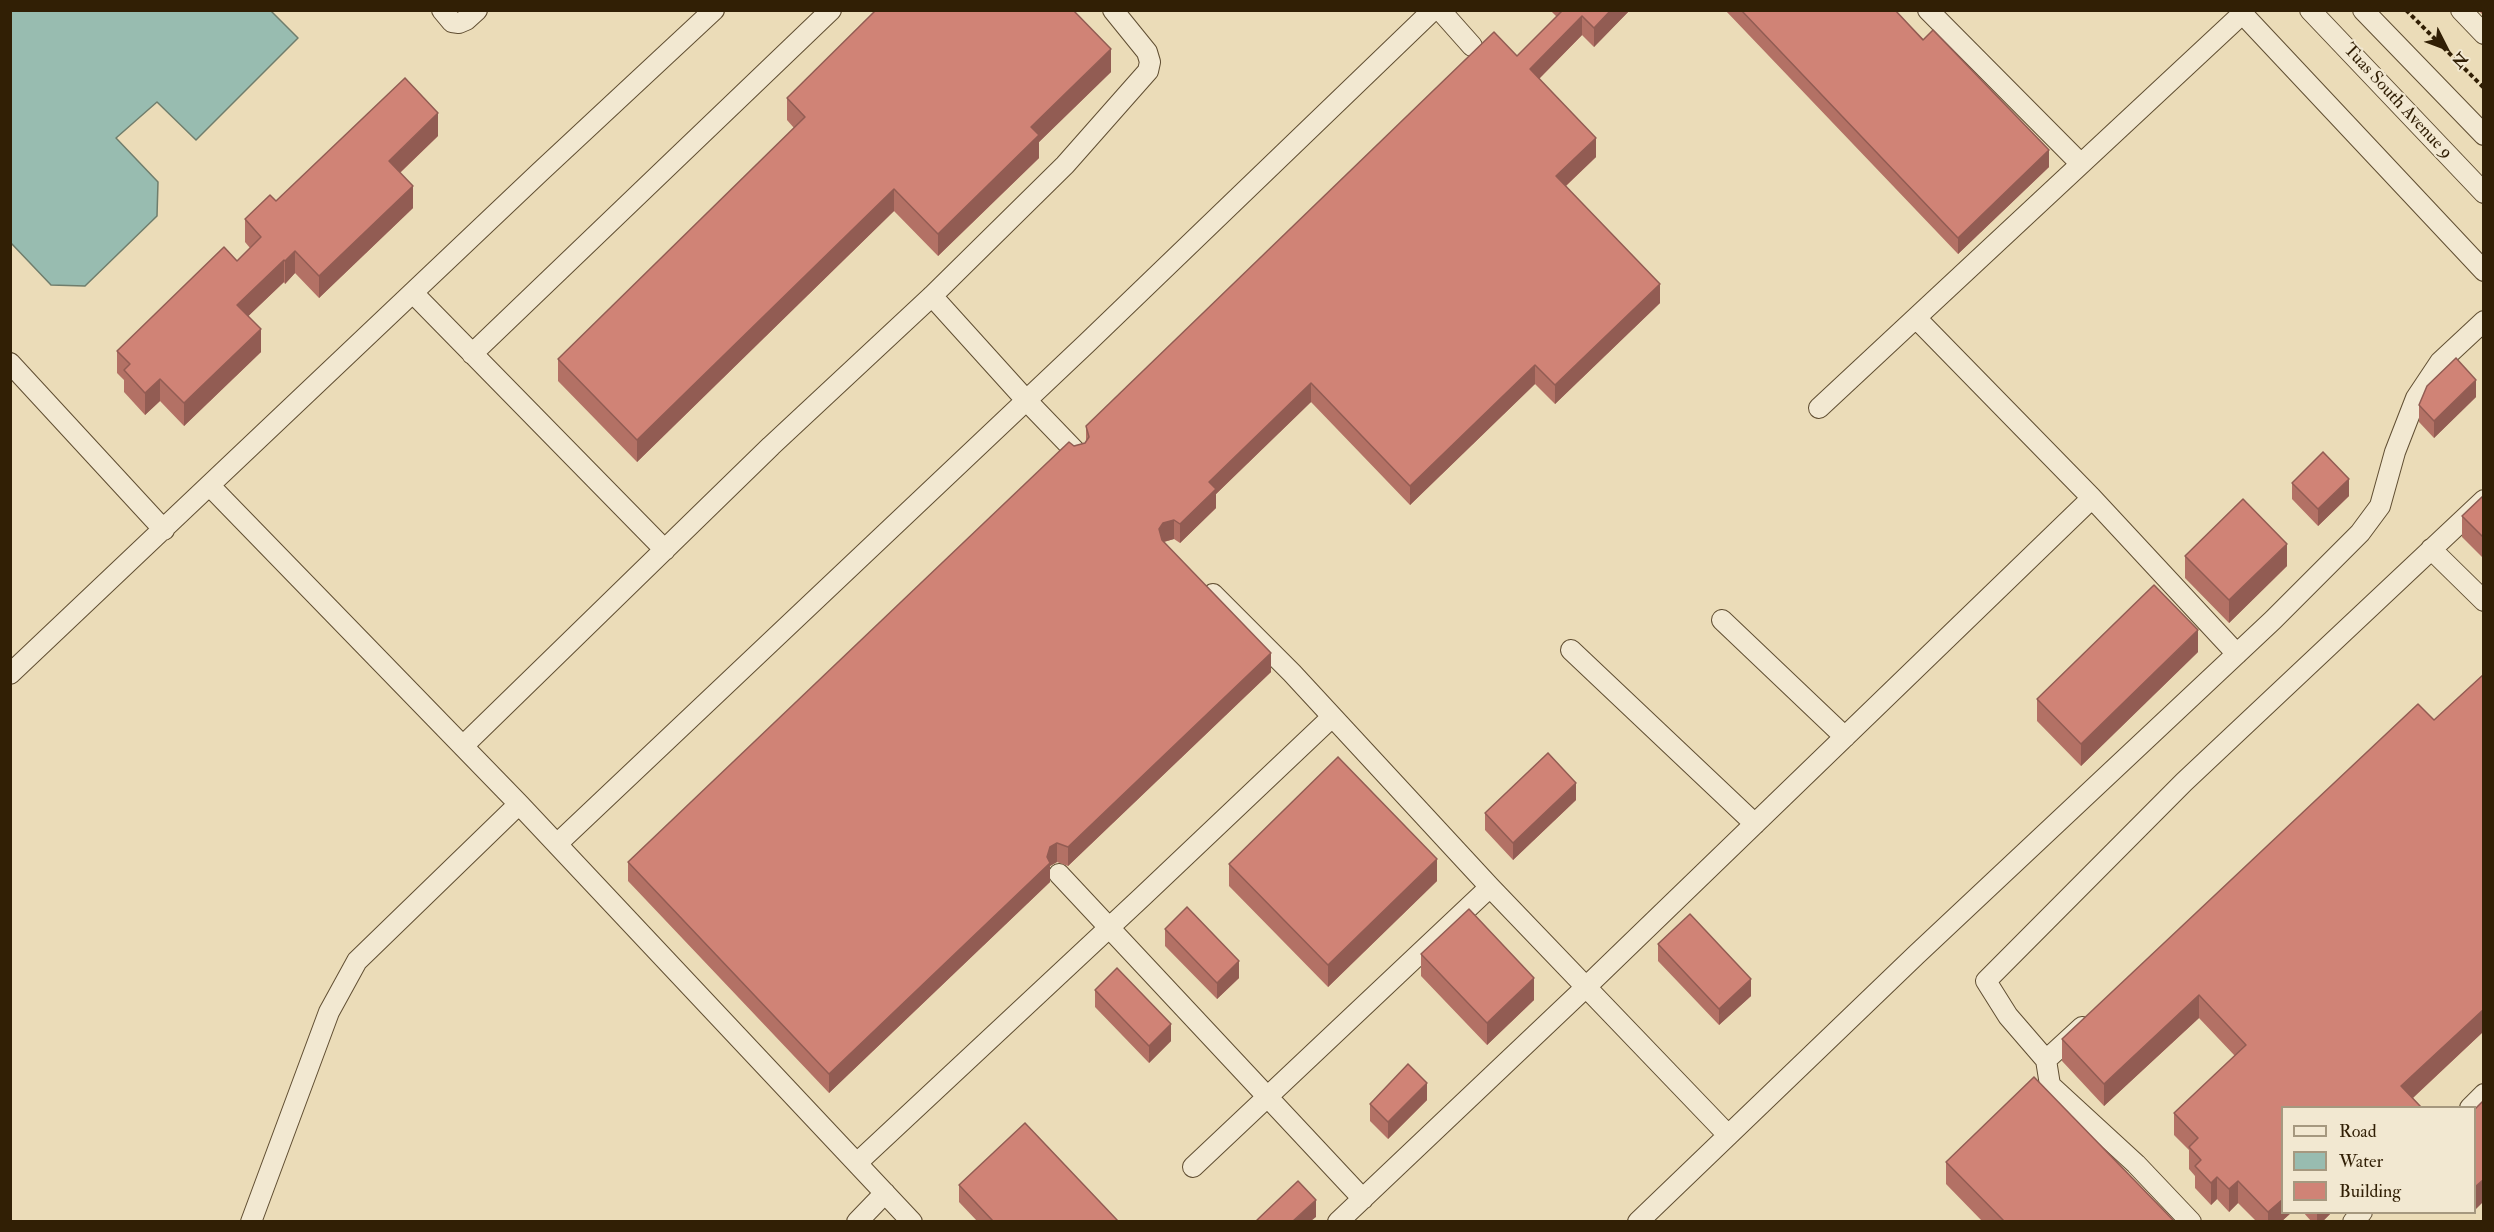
<!DOCTYPE html>
<html>
<head>
<meta charset="utf-8">
<style>
  body { margin:0 }
  #map { position:relative; width:2494px; height:1232px; overflow:hidden; background:#ebdcb8; font-family:"IM FELL Double Pica",serif }
  canvas { display:block }
  .frame { position:absolute; inset:0; border:12px solid #311f05; pointer-events:none }
  .legend { position:absolute; left:2281px; top:1106px; width:195px; height:108px; box-sizing:border-box; background:#f2e8d1; border:2px solid #a5987f; margin:0; padding:8px 10px; list-style:none; font-size:18px; color:#311f05 }
  .legend li { display:flex; align-items:center; gap:12px; height:30px }
  .legend b { width:30px; border:2px solid #a5987f }
  .north { position:absolute; left:2416px; top:18px; width:60px; height:60px; -webkit-text-stroke:4px #f2e8d1; paint-order:stroke; rotate:132deg; font-size:16px; font-weight:700; line-height:24px; text-align:center; color:#311f05 }
  .north::after { content:''; display:block; margin:auto; width:21px; height:27px; background:#311f05; clip-path:polygon(50% 0,100% 100%,50% 72%,0 100%) }
</style>
</head>
<body>
<div id="map">
<canvas width="2494" height="1232"></canvas>
<div class="frame"></div>
<ul class="legend">
<li><b style="height:8px;background:#f2e8d1"></b>Road</li>
<li><b style="height:16px;background:#98bcb0"></b>Water</li>
<li><b style="height:16px;background:#d08376"></b>Building</li>
</ul>
<div class="north">N</div>
</div>
<script>
const g = document.querySelector('canvas').getContext('2d');
g.lineJoin = 'round';
function fillPath(path, color) {
  g.fillStyle = color;
  g.fill(path, 'evenodd');
}
function toPath(rows) {
  const path = new Path2D();
  for (const r of rows) {
    path.moveTo(r[0], r[1]);
    for (let i = 2; i < r.length; i += 2) path.lineTo(r[i], r[i + 1]);
  }
  return path;
}
function strokePath(path, color, width, dash) {
  g.strokeStyle = color;
  g.lineWidth = width;
  g.lineCap = dash ? 'butt' : 'round';
  g.setLineDash(dash || []);
  g.stroke(path);
}
function label(font, color, halo, rows, align = 'center') {
  g.font = font + ' "IM FELL Double Pica",serif';
  g.lineWidth = 4.5;
  g.setLineDash([]);
  g.textBaseline = 'middle';
  g.strokeStyle = halo;
  g.fillStyle = color;
  for (const [text, x, y, turn = 0] of rows) {
    g.save();
    g.translate(x, y);
    g.rotate((+turn || 0) * Math.PI / 180);
    g.textAlign = isNaN(turn) ? turn : align;
    if (halo) g.strokeText(text, 0, 0);
    g.fillText(text, 0, 0);
    g.restore();
  }
}
const water = toPath([
  [11,10,271,11,298,38,196,140,157,102,116,138,158,182,157,216,85,286,51,285,11,243,11,10]
]);
fillPath(water, '#98bcb0');
strokePath(water, '#6f7d6c', 1.5);
const minor = toPath([
  [442,10,452,22,459,23,466,20,477,10],
  [1440,10,1472,46],
  [1928,10,2081,164],
  [2239,10,2484,271],
  [2310,10,2484,193],
  [2363,10,2484,135],
  [2461,10,2484,34],
  [413,293,665,550],
  [932,296,1026,400,1077,453],
  [1916,318,2092,498,2237,654],
  [472,354,831,10],
  [10,363,164,530],
  [1819,408,2242,14],
  [210,486,519,804,912,1222],
  [2431,549,2484,601],
  [1213,594,1292,673,1490,887,1728,1135],
  [1722,620,1845,737],
  [1571,650,1755,824],
  [10,674,540,172,714,10],
  [463,746,771,446,932,296,1065,165,1148,71,1150,62,1147,52,1113,10],
  [557,844,1087,343,1433,10],
  [1059,874,1363,1199],
  [2046,1060,2082,1027],
  [2470,1108,2484,1094],
  [857,1163,1142,897,1332,717],
  [1193,1167,1490,887],
  [251,1222,329,1012,357,961,519,804],
  [857,1222,885,1193],
  [1338,1222,1586,987,2092,498],
  [1638,1222,1916,955,2273,620,2360,533,2380,506,2395,452,2416,398,2440,362,2484,321],
  [2191,1222,2136,1164,2050,1085,2046,1060,2008,1016,1986,981,2184,782,2484,500],
  [2353,1222,2362,1212]
]);
strokePath(minor, '#604e32', 22);
strokePath(toPath([
  [2406,10,2484,88]
]), '#311f05', 4, [4.5, 3]);
strokePath(minor, '#f2e8d1', 20);
fillPath(toPath([
  [1550,10,1630,10,1594,47,1582,35,1539,79,1596,157,1566,186,1660,303,1555,404,1535,384,1410,505,1311,402,1216,494,1216,508,1180,543,1174,539,1164,542,1271,672,1068,866,1057,862,1050,866,1050,882,829,1093,628,881,628,862,1074,446,1085,443,1086,442,1086,426,1517,56,1557,17],
  [1725,10,1895,10,2049,167,1958,254],
  [2478,10,2484,10,2484,16],
  [1111,72,1039,142,1039,158,938,256,894,211,637,462,558,381,558,359,794,128,787,120,787,98],
  [438,136,400,173,413,208,319,298,295,273,285,284,284,282,248,316,261,352,184,426,160,401,145,415,124,392,124,380,117,373,117,351,237,261,250,248,245,242,245,219,276,201],
  [2476,397,2434,438,2419,422,2419,405],
  [2292,483,2349,496,2318,526,2292,499],
  [2484,495,2484,559,2462,537,2462,516],
  [2185,556,2287,566,2229,623,2185,578],
  [2198,652,2081,766,2037,721,2037,699],
  [2484,674,2484,1031,2413,1098,2421,1107,2283,1107,2292,1212,2282,1221,2256,1221,2238,1203,2229,1212,2217,1199,2211,1205,2195,1188,2195,1176,2189,1169,2189,1150,2174,1135,2174,1113,2235,1056,2199,1018,2104,1106,2062,1061,2062,1039,2434,720],
  [1576,800,1513,860,1485,830,1485,813],
  [1229,864,1437,881,1328,987,1229,886],
  [1165,929,1239,978,1217,999,1165,946],
  [1658,944,1751,996,1719,1025,1658,961],
  [1421,954,1534,1000,1487,1045,1421,976],
  [1095,990,1171,1041,1149,1063,1095,1007],
  [1427,1100,1388,1139,1370,1121,1370,1104],
  [1946,1162,2174,1221,1982,1221,1946,1184],
  [959,1185,1118,1221,977,1221,959,1202],
  [2303,1212,2332,1212,2323,1221,2311,1221]
]), '#b37165');
fillPath(toPath([
  [1611,10,1630,10,1594,47,1594,28],
  [1582,16,1582,35,1530,88,1530,69],
  [1111,49,1111,72,1039,142,1039,158,938,256,938,234,1031,127],
  [438,113,438,136,389,183,389,161],
  [1596,138,1596,157,1556,195,1556,176],
  [2049,150,2049,167,1958,254,1958,238],
  [413,186,413,208,319,298,319,276],
  [894,189,894,211,637,462,637,440],
  [295,251,295,273,285,284,285,261],
  [284,260,284,282,237,327,237,305],
  [1660,284,1660,303,1555,404,1555,385],
  [261,329,261,352,184,426,184,403],
  [1535,365,1535,384,1410,505,1410,486],
  [160,379,160,401,145,415,145,393],
  [2476,380,2476,397,2434,438,2434,421],
  [1311,383,1311,402,1216,494,1216,508,1180,543,1180,524,1209,482],
  [2349,479,2349,496,2318,526,2318,509],
  [1174,520,1174,539,1163,542,1159,529,1163,523],
  [2287,544,2287,566,2229,623,2229,600],
  [2198,630,2198,652,2081,766,2081,744],
  [1271,653,1271,672,1068,866,1068,847],
  [1576,783,1576,800,1513,860,1513,843],
  [1057,843,1057,862,1050,866,1050,882,829,1093,829,1074,1047,857,1050,847],
  [1437,859,1437,881,1328,987,1328,965],
  [1239,961,1239,978,1217,999,1217,983],
  [1534,978,1534,1000,1487,1045,1487,1023],
  [1751,979,1751,996,1719,1025,1719,1009],
  [2199,995,2199,1018,2104,1106,2104,1084],
  [2484,1009,2484,1031,2403,1107,2401,1086],
  [1171,1024,1171,1041,1149,1063,1149,1046],
  [1427,1083,1427,1100,1388,1139,1388,1122],
  [2217,1177,2217,1199,2211,1205,2211,1183],
  [2484,1179,2484,1201,2475,1210,2475,1187],
  [2238,1181,2238,1203,2229,1212,2229,1189],
  [2283,1199,2283,1212,2292,1212,2282,1221,2268,1221,2268,1212],
  [1316,1200,1316,1217,1311,1221,1293,1221],
  [2317,1212,2332,1212,2323,1221,2317,1221]
]), '#925c53');
const building = toPath([
  [876,10,1073,10,1111,49,1031,127,1039,135,938,234,894,189,637,440,558,359,805,117,787,98,876,10],
  [1563,10,1611,10,1594,28,1582,16,1530,69,1596,138,1556,176,1660,284,1555,385,1535,365,1410,486,1311,383,1209,482,1216,489,1180,524,1174,520,1163,523,1159,529,1162,540,1271,653,1068,847,1057,843,1050,847,1047,857,1050,863,829,1074,628,862,1069,442,1074,446,1085,443,1089,437,1086,426,1494,32,1517,56,1563,10],
  [1741,10,1895,10,1923,40,1933,30,2049,150,1958,238,1741,10],
  [405,78,438,113,389,161,413,186,319,276,295,251,285,261,284,260,237,305,261,329,184,403,160,379,145,393,124,370,130,364,117,351,224,247,237,261,261,237,245,219,270,195,276,201,405,78],
  [2456,358,2476,380,2434,421,2419,405,2427,386,2456,358],
  [2323,452,2349,479,2318,509,2292,483,2323,452],
  [2484,495,2484,538,2462,516,2484,495],
  [2243,499,2287,544,2229,600,2185,556,2243,499],
  [2154,585,2198,630,2081,744,2037,699,2154,585],
  [2484,674,2484,1009,2401,1086,2421,1107,2283,1107,2283,1199,2268,1212,2238,1181,2229,1189,2217,1177,2211,1183,2195,1166,2201,1160,2189,1147,2198,1138,2174,1113,2246,1045,2199,995,2104,1084,2062,1039,2418,704,2434,720,2484,674],
  [1548,753,1576,783,1513,843,1485,813,1548,753],
  [1338,757,1437,859,1328,965,1229,864,1338,757],
  [1187,907,1239,961,1217,983,1165,929,1187,907],
  [1469,909,1534,978,1487,1023,1421,954,1469,909],
  [1690,914,1751,979,1719,1009,1658,944,1690,914],
  [1117,968,1171,1024,1149,1046,1095,990,1117,968],
  [1408,1064,1427,1083,1388,1122,1370,1104,1408,1064],
  [2034,1077,2174,1221,2004,1221,1946,1162,2034,1077],
  [2484,1100,2484,1179,2475,1187,2475,1109,2484,1100],
  [1025,1123,1118,1221,993,1221,959,1185,1025,1123],
  [1298,1181,1316,1200,1293,1221,1259,1221,1257,1220,1298,1181]
]);
fillPath(building, '#d08376');
strokePath(building, '#925c53', 1.5);
label('18px', '#311f05', '#f2e8d1', [
  ["Tuas South Avenue 9",2397,102,47]
]);
</script>
</body>
</html>
